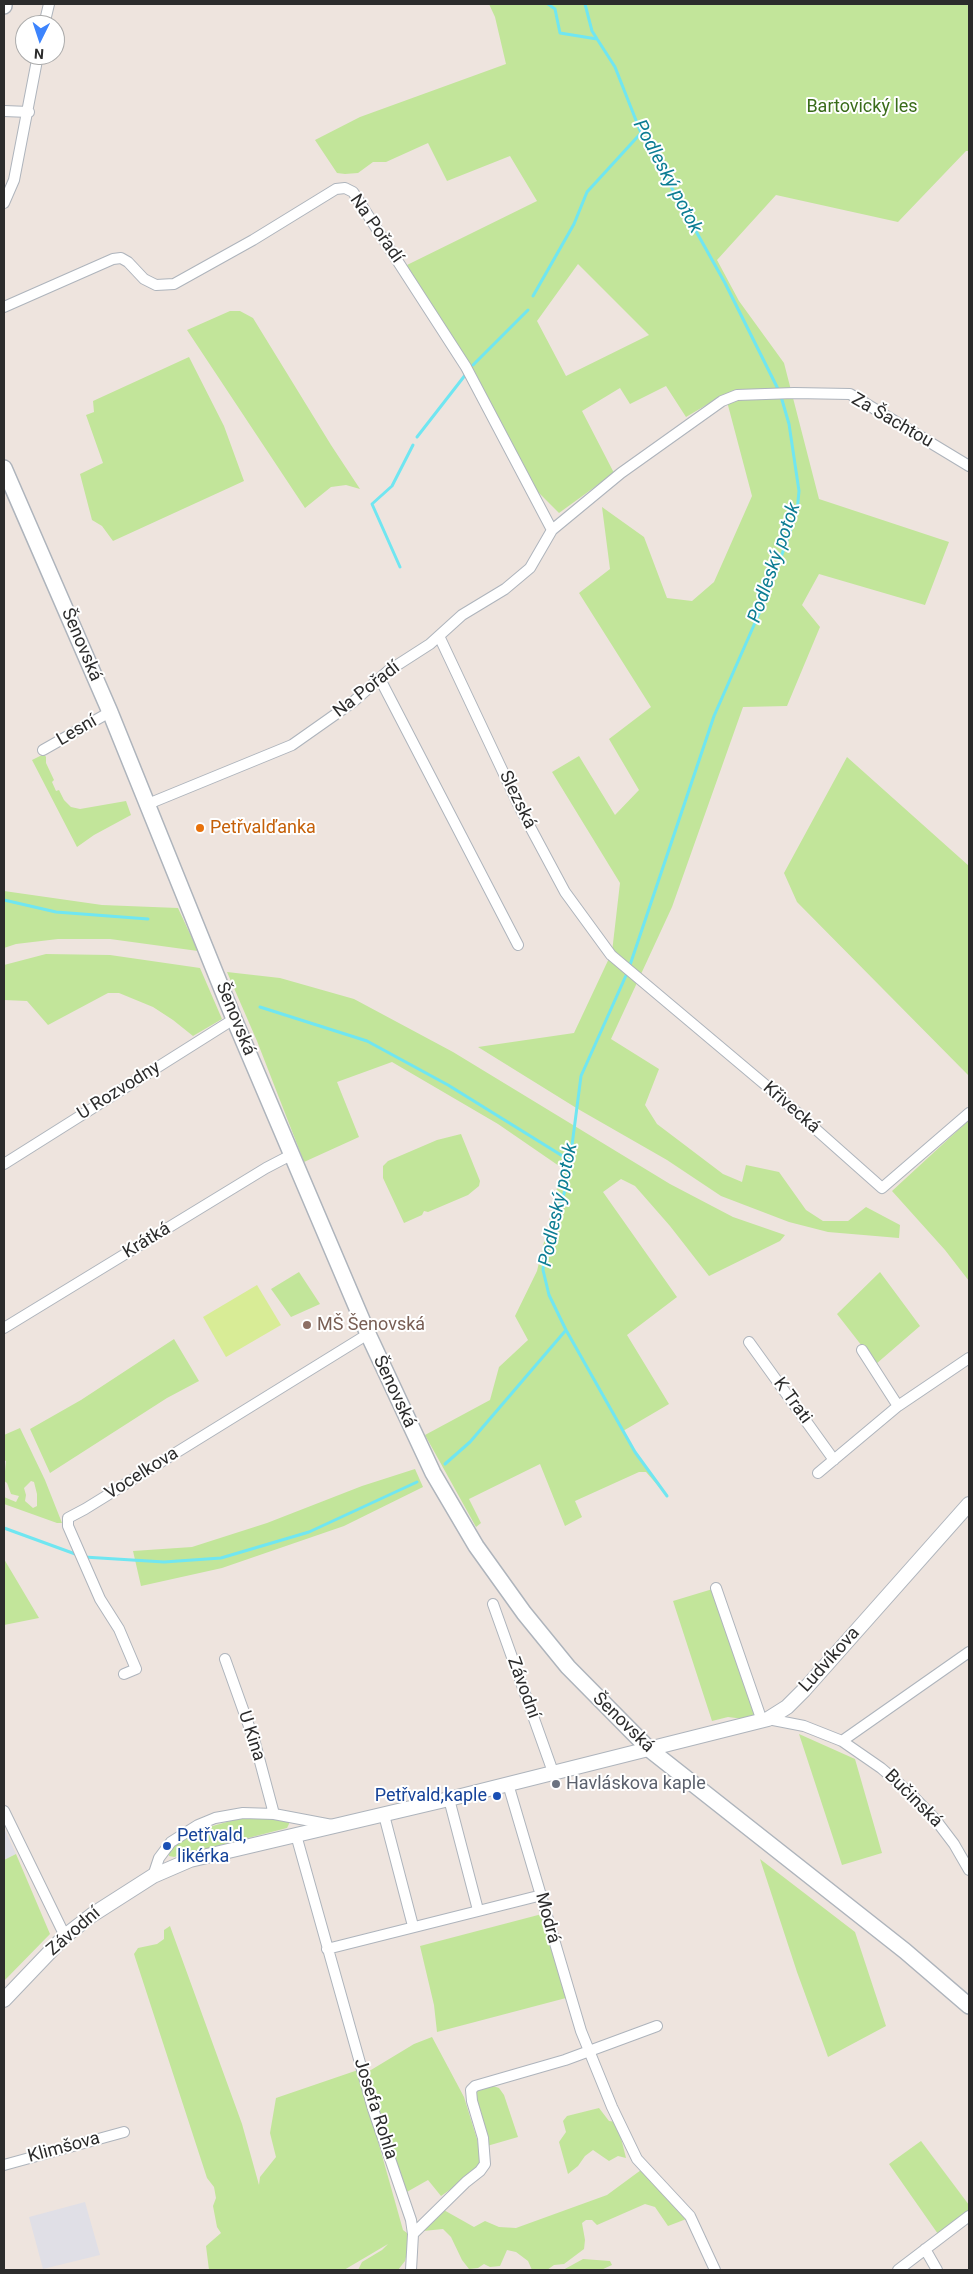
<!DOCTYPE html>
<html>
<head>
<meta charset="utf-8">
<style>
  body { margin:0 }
  #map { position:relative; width:973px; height:2274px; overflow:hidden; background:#eee4de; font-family:Roboto,sans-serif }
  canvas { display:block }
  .frame { position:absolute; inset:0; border:5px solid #2c2c2c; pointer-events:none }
  .north { position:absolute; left:15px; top:15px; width:50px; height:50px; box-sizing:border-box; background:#fff; border:1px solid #ababab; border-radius:50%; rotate:184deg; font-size:14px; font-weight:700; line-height:20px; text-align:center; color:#2c2c2c }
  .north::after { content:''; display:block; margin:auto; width:18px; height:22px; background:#3d84fd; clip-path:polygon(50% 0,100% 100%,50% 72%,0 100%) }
</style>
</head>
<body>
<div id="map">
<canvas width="973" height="2274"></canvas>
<div class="frame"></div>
<div class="north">N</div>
</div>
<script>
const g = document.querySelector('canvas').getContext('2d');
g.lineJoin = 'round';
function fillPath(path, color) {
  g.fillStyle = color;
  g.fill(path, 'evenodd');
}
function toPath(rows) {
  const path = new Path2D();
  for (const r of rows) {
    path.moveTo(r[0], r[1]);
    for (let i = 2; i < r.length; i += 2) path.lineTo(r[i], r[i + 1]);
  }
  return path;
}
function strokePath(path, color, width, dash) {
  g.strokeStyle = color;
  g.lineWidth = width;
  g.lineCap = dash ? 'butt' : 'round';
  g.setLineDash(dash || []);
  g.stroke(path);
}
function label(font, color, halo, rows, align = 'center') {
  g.font = font + ' Roboto,sans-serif';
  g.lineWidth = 4;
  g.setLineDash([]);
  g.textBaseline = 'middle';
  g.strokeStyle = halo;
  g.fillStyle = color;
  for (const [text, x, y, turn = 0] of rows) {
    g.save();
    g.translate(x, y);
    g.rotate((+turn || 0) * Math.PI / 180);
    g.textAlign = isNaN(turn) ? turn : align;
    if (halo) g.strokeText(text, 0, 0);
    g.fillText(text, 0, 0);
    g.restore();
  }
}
fillPath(toPath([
  [4,1828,16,1854,4,1860],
  [85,2202,100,2255,43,2269,29,2217]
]), '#e0dfe6');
fillPath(toPath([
  [489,4,969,4,969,151,966,151,898,222,776,195,717,260,739,301,784,363,819,499,949,542,925,605,819,574,802,605,820,627,787,706,743,707,672,907,611,1039,659,1069,645,1105,657,1124,723,1174,742,1182,746,1165,779,1172,806,1210,823,1221,848,1221,866,1207,900,1225,899,1238,828,1232,789,1222,721,1196,667,1160,578,1109,478,1047,574,1033,612,952,620,883,552,772,579,756,615,815,639,790,609,739,651,707,579,593,610,569,602,507,644,537,667,598,692,601,714,582,752,496,725,394,686,417,666,386,630,404,620,388,582,411,614,473,559,513,535,489,407,265,537,201,510,156,447,181,428,143,386,162,373,162,358,173,345,174,337,173,315,140,360,117,506,64,495,17],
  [578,264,649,335,566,376,537,321],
  [230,311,240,311,253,318,331,445,360,489,346,485,331,487,305,508,187,330],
  [189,357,224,426,244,481,113,541,102,526,92,520,80,474,103,463,86,415,94,412,93,401],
  [44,754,46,757,46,763,54,780,52,782,56,791,59,790,64,800,71,807,80,809,126,801,131,815,94,835,77,847,32,760],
  [847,757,969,866,969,1076,797,902,784,873],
  [4,891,102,905,178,908,198,951,110,939,58,939,16,944,4,948],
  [46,954,110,955,200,968,222,1019,193,1036,173,1020,153,1007,119,993,108,993,48,1025,27,1001,4,1000,4,965],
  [227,972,280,978,354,999,453,1052,670,1184,733,1217,785,1235,780,1241,709,1276,670,1226,635,1186,621,1179,603,1192,677,1297,627,1335,669,1404,623,1431,635,1452,667,1496,646,1472,639,1472,575,1501,582,1517,565,1526,540,1464,469,1499,481,1523,476,1527,425,1435,490,1400,499,1367,528,1340,515,1316,537,1271,562,1168,498,1124,392,1062,337,1082,359,1137,304,1162,257,1041],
  [969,1120,969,1281,945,1250,892,1191],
  [461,1134,480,1181,479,1186,468,1195,428,1212,424,1211,422,1215,404,1223,383,1178,383,1166,388,1161,437,1140],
  [299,1272,320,1304,291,1317,271,1289],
  [880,1272,920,1326,876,1364,837,1314],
  [174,1339,199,1381,167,1398,50,1473,30,1429,81,1400],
  [20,1428,45,1480,62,1523,57,1523,4,1504,4,1497,16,1502,19,1496,11,1494,7,1483,4,1481,6,1461,4,1460,4,1435],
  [31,1481,34,1482,37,1494,37,1506,33,1508,25,1501,26,1495,24,1488],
  [415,1469,423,1487,344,1526,222,1568,141,1586,133,1551,192,1547,267,1523,362,1486],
  [4,1559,39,1618,4,1625],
  [716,1588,757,1717,744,1719,728,1717,712,1721,673,1601],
  [799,1734,855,1759,882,1853,842,1865],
  [241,1818,274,1818,289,1821,289,1824,287,1828,174,1857,169,1856,169,1851,179,1841,202,1829],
  [16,1854,50,1934,4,1981,4,1860],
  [760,1859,855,1932,886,2026,828,2057,797,1972],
  [542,1914,566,1998,437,2032,434,2005,420,1946],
  [170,1926,242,2124,259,2185,260,2177,276,2157,270,2133,276,2098,358,2070,403,2230,407,2233,407,2253,405,2261,398,2270,358,2270,362,2262,382,2250,388,2244,344,2270,209,2270,206,2246,221,2233,217,2227,213,2206,216,2198,214,2187,207,2178,134,1954,138,1948,157,1944,164,1939,164,1930],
  [432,2037,464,2097,477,2139,481,2160,479,2167,475,2172,441,2196,428,2180,405,2193,366,2073,414,2044],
  [493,2086,499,2088,504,2095,518,2137,487,2146,473,2095,478,2089],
  [599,2108,609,2121,617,2122,626,2158,618,2156,609,2161,593,2150,585,2156,578,2166,568,2174,559,2142,566,2132,563,2121,567,2116],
  [921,2141,969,2205,969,2210,938,2234,889,2164],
  [641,2170,689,2218,668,2226,655,2207,645,2204,597,2225,592,2220,586,2220,582,2223,585,2240,584,2249,564,2264,554,2265,547,2270,532,2270,528,2261,516,2252,507,2250,500,2266,490,2267,484,2264,478,2268,469,2269,462,2260,451,2237,443,2229,423,2231,442,2209,474,2227,485,2221,499,2227,516,2228,607,2195],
  [583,2259,610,2261,612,2265,601,2270,563,2270]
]), '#c2e59a');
fillPath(toPath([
  [257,1285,281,1325,226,1357,203,1317]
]), '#d8ec96');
strokePath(toPath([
  [548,4,555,9,560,33,597,39],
  [585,4,592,31,615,67,641,133,725,283,780,393,789,424,799,491,797,512,769,591,714,716,629,968],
  [533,296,574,224,587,192,641,133],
  [473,365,528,310],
  [417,437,466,374],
  [400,567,372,504,392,486,413,445],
  [4,900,56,912,148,919],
  [260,1007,367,1041,448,1085,569,1160],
  [566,1330,635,1452,667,1496],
  [445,1464,470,1442,566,1330,549,1295,543,1270,544,1257,567,1184,581,1076,628,971],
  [4,1528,78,1555],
  [84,1557,164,1562,221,1558,309,1532,417,1482]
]), '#70e6f1', 3);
const minor = toPath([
  [44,25,49,4],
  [4,111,29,112],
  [4,203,14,180,38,55],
  [4,307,113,259,121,258,128,262,144,279,156,285,174,284,253,240,336,189,345,188,353,192,466,367,552,530],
  [439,636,520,808,565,892,611,955,775,1093,882,1188,969,1113],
  [380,679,518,945],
  [43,750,110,712],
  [148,804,292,745,353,702,388,671,430,644,462,615,505,589,530,568,552,530,621,473,722,401,737,395,794,393,850,394,969,466],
  [4,1164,234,1019],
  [4,1328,266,1168,291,1155],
  [749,1342,834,1460],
  [862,1350,898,1406],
  [818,1473,898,1406,969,1358],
  [716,1588,762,1721],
  [493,1604,553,1772],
  [225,1659,255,1743,274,1814],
  [124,1674,136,1669,119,1629,100,1599,68,1526,68,1518,85,1509,368,1334],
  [768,1719,804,1726,842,1741,881,1768,909,1792,935,1819,954,1844,969,1870],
  [842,1741,969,1652],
  [508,1784,581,2031,612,2107,637,2159,690,2216,715,2270],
  [449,1799,478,1910],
  [4,1811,65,1936],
  [384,1815,413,1926],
  [296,1835,373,2109,411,2220,413,2234,411,2270],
  [153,1876,159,1858,171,1842,198,1825,215,1818,243,1813,274,1814,332,1825],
  [327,1949,542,1895],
  [4,2165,124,2132],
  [413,2234,466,2182,480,2171,485,2164,483,2138,472,2101,471,2090,475,2086,565,2060,657,2026],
  [925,2249,937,2270],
  [898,2270,969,2216]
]);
const tertiary = toPath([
  [4,2000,65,1936,92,1915,153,1876,190,1860,449,1799,768,1719,787,1707,804,1690,969,1504]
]);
const secondary = toPath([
  [4,6,4,4],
  [4,468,110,712,234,1019,368,1334,433,1473,476,1546,524,1613,568,1667,649,1749,905,1951,969,2006]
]);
strokePath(minor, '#aeb4bc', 12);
strokePath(tertiary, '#aeb4bc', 16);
strokePath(secondary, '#aeb4bc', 18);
strokePath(minor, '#fff', 10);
strokePath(tertiary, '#fff', 14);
strokePath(secondary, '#fff', 15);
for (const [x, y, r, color] of [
  [200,828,5,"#e8710a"],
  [307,1325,5,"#8d6e63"],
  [556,1784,5,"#6b7280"],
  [497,1796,5,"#1a4fb4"],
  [167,1846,5,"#1a4fb4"]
]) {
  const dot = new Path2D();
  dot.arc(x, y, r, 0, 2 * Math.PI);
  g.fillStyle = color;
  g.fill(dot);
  strokePath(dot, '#fff', 2);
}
label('18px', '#3a6c1a', '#fff', [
  ["Bartovický les",862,107]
]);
label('18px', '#2c2c2c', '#fff', [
  ["Na Pořadí",376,229,55],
  ["Za Šachtou",892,421,30],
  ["Šenovská",81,645,67],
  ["Na Pořadí",367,690,-38],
  ["Lesní",77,731,-30],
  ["Slezská",517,800,64],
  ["Šenovská",235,1019,68],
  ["U Rozvodny",119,1091,-32],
  ["Křivecká",791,1108,41],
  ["Krátká",147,1241,-31],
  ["Šenovská",394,1392,65],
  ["K Trati",792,1401,54],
  ["Vocelkova",142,1474,-32],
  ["Ludvíkova",830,1660,-48],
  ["Závodní",523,1688,70],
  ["Šenovská",623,1723,44],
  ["U Kina",251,1736,72],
  ["Bučinská",913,1799,45],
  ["Modrá",547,1918,75],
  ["Závodní",74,1932,-41],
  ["Josefa Rohla",375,2109,72],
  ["Klimšova",64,2148,-15]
]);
label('18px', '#c56008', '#fff', [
  ["Petřvalďanka",210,828]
], 'left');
label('18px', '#785e54', '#fff', [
  ["MŠ Šenovská",317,1325]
], 'left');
label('18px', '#5b616d', '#fff', [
  ["Havláskova kaple",566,1784]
], 'left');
label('18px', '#164399', '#fff', [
  ["Petřvald,kaple",487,1796],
  ["Petřvald,",177,1836,"left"],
  ["likérka",177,1857,"left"]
], 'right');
label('italic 19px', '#0c7d93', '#fff', [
  ["Podleský potok",667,177,62],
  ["Podleský potok",775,563,-71],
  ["Podleský potok",559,1205,-78]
]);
</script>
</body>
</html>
